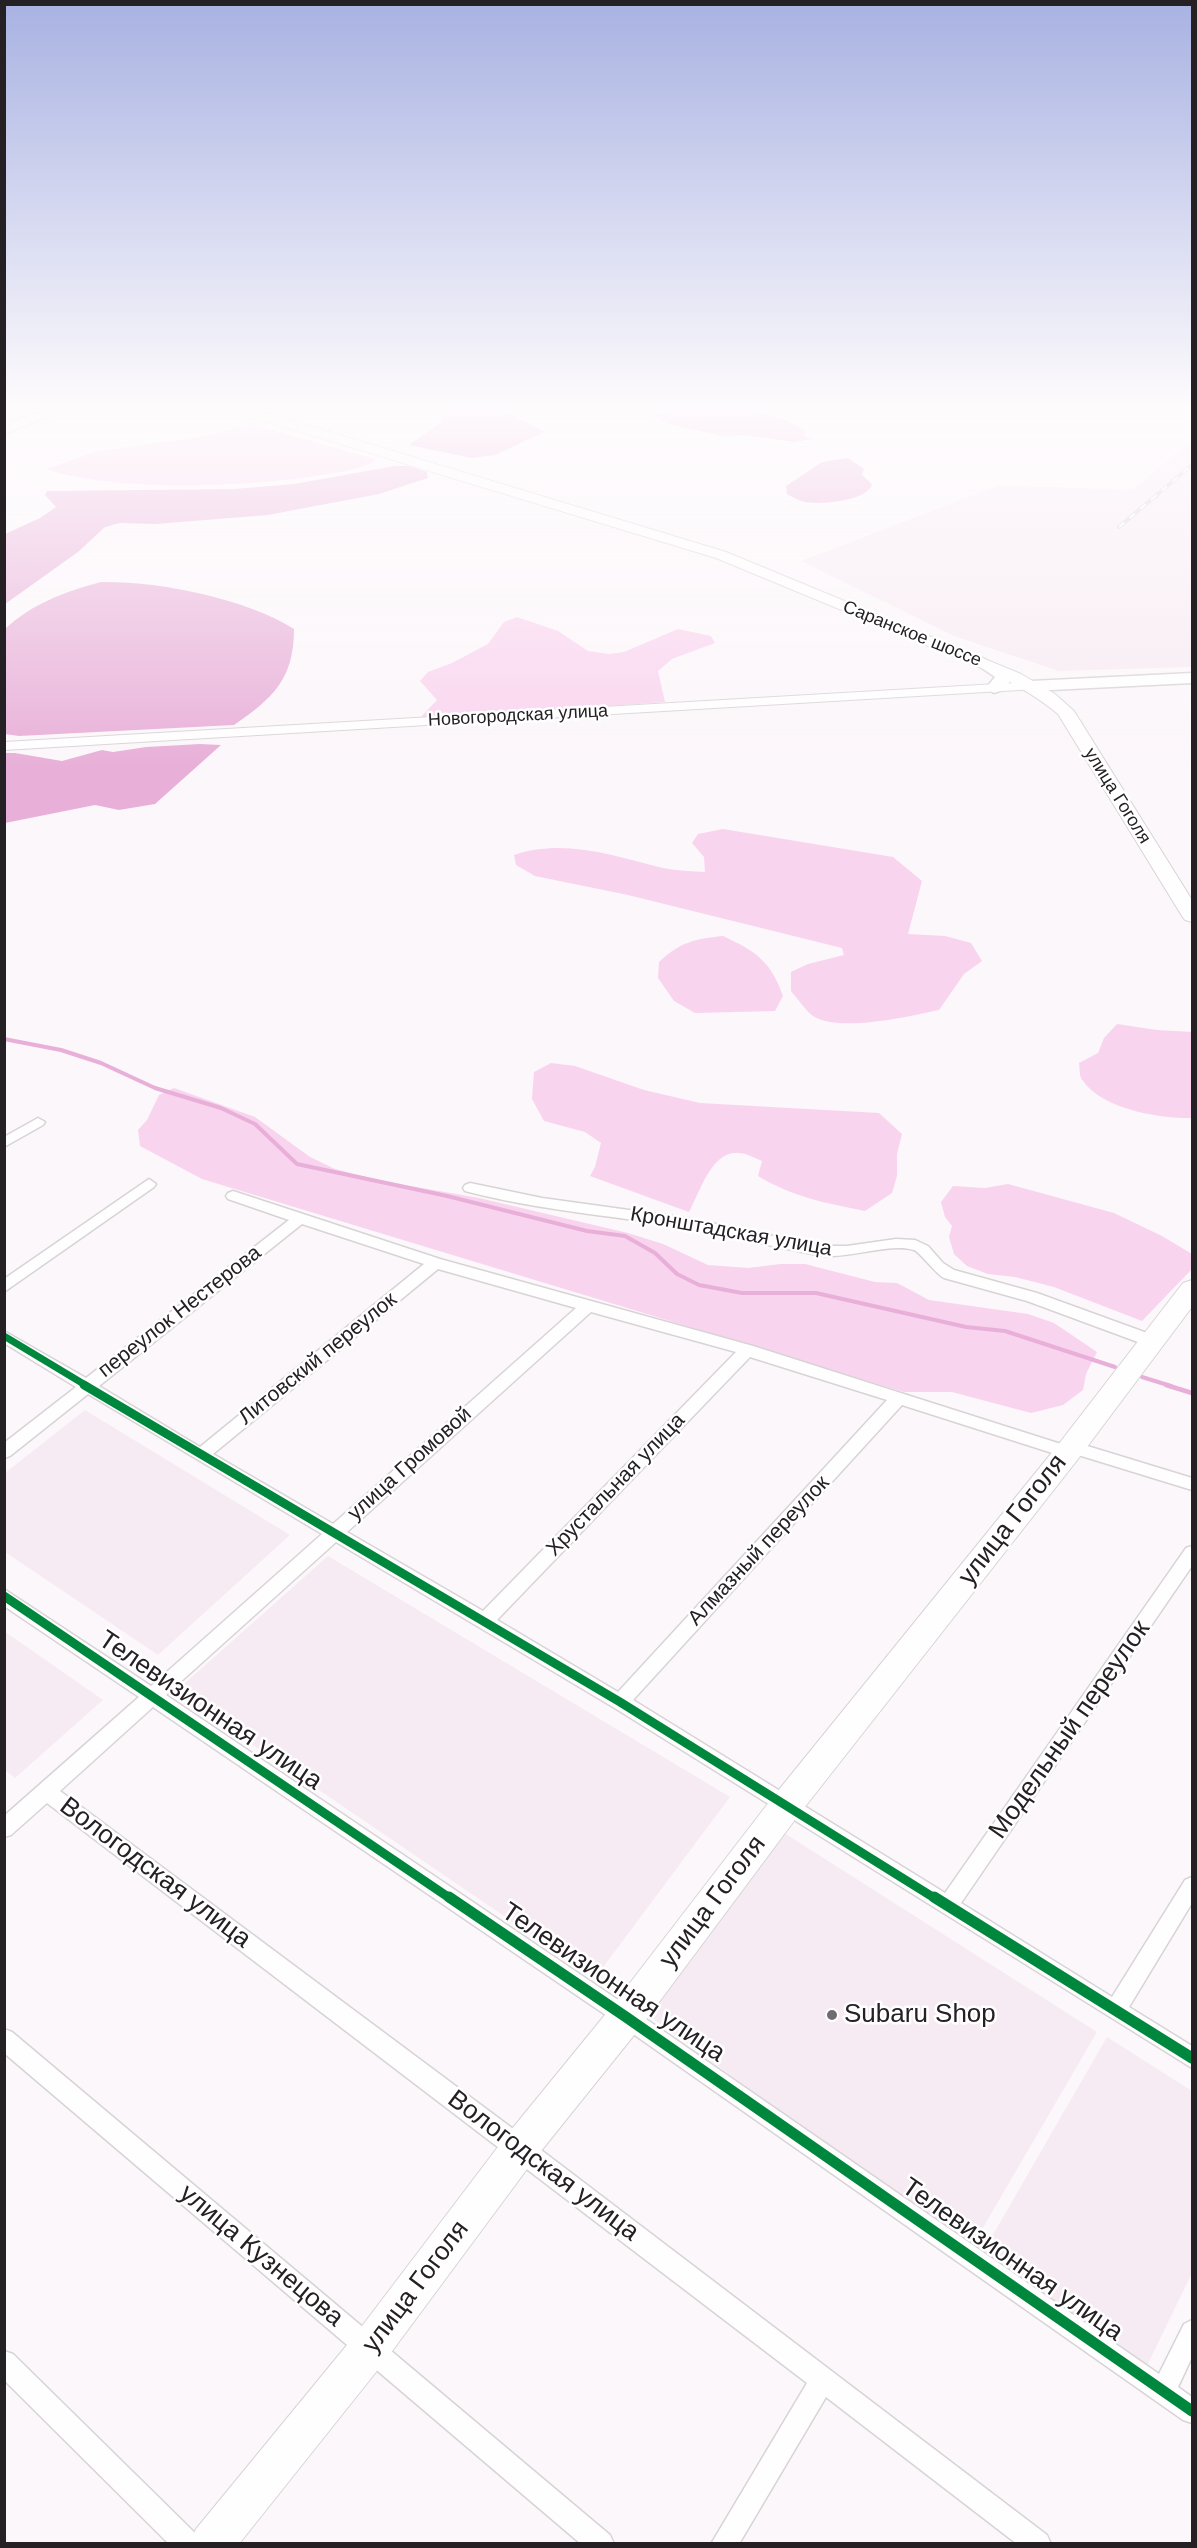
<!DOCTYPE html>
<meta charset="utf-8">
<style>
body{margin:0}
#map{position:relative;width:1197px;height:2548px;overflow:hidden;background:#fcf7fa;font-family:Helvetica,sans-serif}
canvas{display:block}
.frame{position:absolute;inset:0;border:6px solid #242023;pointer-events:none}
</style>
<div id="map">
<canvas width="1197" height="2548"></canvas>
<div class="frame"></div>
</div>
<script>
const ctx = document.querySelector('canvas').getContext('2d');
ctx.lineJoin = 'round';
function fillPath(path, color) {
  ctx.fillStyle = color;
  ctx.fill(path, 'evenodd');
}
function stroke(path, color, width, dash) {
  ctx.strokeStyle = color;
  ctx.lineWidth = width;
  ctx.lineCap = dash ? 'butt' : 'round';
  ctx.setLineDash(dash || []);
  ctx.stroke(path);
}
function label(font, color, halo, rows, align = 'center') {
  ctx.font = font + ' Helvetica,sans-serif';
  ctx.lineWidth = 5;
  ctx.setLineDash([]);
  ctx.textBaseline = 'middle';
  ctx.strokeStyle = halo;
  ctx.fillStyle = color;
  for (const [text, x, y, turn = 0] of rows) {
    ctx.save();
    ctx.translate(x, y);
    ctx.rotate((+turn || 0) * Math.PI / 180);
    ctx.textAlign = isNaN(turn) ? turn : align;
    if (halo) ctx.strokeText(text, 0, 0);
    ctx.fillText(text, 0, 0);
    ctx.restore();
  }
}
fillPath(new Path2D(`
 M 1192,440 L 1192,667 L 1059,671 L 954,636 L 801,561 L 1000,485 L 1132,490 Z
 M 85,1410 L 290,1535 L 158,1655 L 5,1552 L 5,1473 Z
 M 328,1556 L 730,1797 L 595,1978 L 175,1692 Z
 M 4,1631 L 103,1700 L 15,1778 L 5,1770 Z
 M 781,1831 L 1097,2032 L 970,2250 L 648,2015 Z
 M 1107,2037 L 1192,2091 L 1192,2273 L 1144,2372 L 980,2257 Z`), '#f7ebf3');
fillPath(new Path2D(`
 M 252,424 L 375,459 L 375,461 C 360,470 339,472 322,475 C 247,487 118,493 46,469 L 94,452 L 198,437 Z
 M 517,617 L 558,631 L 588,651 L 609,654 L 624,652 L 678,629 L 711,636 L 715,643 L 672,659 L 658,671 L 665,702 L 419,719 L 437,700 L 420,681 L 428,672 L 452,663 L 488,644 L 504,622 Z
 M 723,829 L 893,857 L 922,881 L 908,934 L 945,936 L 971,943 L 982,961 L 964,974 L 939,1010 C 910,1016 840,1033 813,1016 C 805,1010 798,999 791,991 L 791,972 L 808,964 L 844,955 L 842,948 L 628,895 L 535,876 L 516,865 L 514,855 C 564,838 614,856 663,868 C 677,871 691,871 705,872 L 704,857 L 692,843 L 698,834 Z
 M 723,936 C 755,951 771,961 783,996 L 775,1011 L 695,1013 L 674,1001 L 658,978 L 659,962 C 680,942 695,939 723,936 Z
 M 1117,1024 L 1157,1030 L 1192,1032 L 1192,1118 C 1161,1119 1102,1109 1083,1081 C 1079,1077 1080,1069 1079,1063 L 1098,1053 L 1104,1038 Z
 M 551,1063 L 575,1066 L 644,1090 L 700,1103 L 879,1113 L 902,1134 L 897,1154 L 897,1176 L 892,1193 L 865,1211 C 825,1203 793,1197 758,1176 L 762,1161 C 755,1158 746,1153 739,1153 C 712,1150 700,1192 689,1212 L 590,1176 L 595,1167 L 601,1143 L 585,1132 L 544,1121 L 532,1099 L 534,1072 Z
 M 174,1088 L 255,1117 L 310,1157 L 335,1169 L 382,1181 L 479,1198 L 628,1233 L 663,1244 L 708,1265 L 748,1268 L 781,1264 L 805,1264 L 875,1282 L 897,1283 L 929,1300 L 1028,1314 L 1054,1323 L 1097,1352 L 1086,1374 L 1083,1390 L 1063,1405 L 1031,1413 L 952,1392 L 904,1392 L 202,1179 L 140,1146 L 138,1130 L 147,1120 L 159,1095 Z
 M 1008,1184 L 1114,1213 L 1162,1236 L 1192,1254 L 1192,1269 L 1142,1321 L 1054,1287 L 1015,1277 L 988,1274 L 967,1266 L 954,1254 L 949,1237 L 952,1226 L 945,1217 L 941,1202 L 953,1186 L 985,1188 Z`), '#f9d4ee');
fillPath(new Path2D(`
 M 441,410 L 503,410 L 545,432 L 495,455 L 471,458 L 409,445 L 443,421 Z
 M 675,410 L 751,410 L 784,419 L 807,432 L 803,436 L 812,439 L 794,442 L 746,435 L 722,436 L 671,425 L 653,416 Z
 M 848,458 L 864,469 L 862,475 L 872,484 C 868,501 821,505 805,502 C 799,501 793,497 787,494 L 786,486 L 822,462 Z
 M 394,466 L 409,466 L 427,472 L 428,478 L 379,494 L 268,515 L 156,524 L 120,523 L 105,527 L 78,552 L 5,604 L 5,534 L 40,518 L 56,507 L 45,495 L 47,491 L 234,489 L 294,484 Z
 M 101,582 C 158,581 245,598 294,629 C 294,679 273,698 234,725 L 19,736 L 5,734 L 5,629 C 31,604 67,591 101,582 Z
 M 200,744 L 221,745 L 155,804 L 119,810 L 95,805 L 5,823 L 5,753 L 15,753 L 62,761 L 102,750 L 113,752 L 146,747 Z`), '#e8b0d8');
stroke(new Path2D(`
 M 4,1039 L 61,1050 L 101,1063 L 155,1088 L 221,1108 L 255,1124 L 297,1164 L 447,1196 L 587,1231 L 625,1236 L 655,1253 L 677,1274 L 699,1285 L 742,1293 L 816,1293 L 966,1327 L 1005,1331 L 1115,1367
 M 1142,1377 L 1171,1386`), '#e8b0d8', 4);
stroke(new Path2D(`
 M 1166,1385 L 1192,1393`), '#e8b0d8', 4.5);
const minor = new Path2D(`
 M 38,1118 L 45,1122 L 43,1125 L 4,1147 L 4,1137 Z
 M 149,1179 L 156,1184 L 154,1187 L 4,1292 L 4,1279 Z
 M 470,1183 L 542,1198 L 687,1218 L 821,1246 L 847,1246 L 896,1239 L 915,1240 L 928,1246 L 943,1263 L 954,1270 L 1037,1293 L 1158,1337 L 1160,1341 L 1158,1345 L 1146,1345 L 1027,1301 L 944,1278 C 934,1272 920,1252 914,1250 C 890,1242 847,1260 819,1255 C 774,1248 730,1235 685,1227 C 612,1216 537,1210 465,1191 L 463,1188 L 465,1185 Z
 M 233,1191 L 440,1259 L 753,1346 L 1064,1445 L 1071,1441 L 1192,1478 L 1192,1490 L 1075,1454 L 1068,1458 L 902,1405 L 633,1700 L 945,1893 L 1186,1548 L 1192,1546 L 1192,1566 L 961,1903 L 1112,1997 L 1185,1880 L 1192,1877 L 1192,1903 L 1129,2007 L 1192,2046 L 1192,2068 L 613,1707 L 336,1542 L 166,1695 L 633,2010 L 1159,2374 L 1184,2324 L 1192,2320 L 1192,2357 L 1178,2387 L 1192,2397 L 1192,2423 L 1183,2420 L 619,2024 L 153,1707 L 60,1791 L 528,2140 L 1047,2535 L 1051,2544 L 1017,2544 L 826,2397 L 739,2544 L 711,2544 L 807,2383 L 47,1803 L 11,1835 L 4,1837 L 4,1816 L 139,1697 L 4,1606 L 4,1589 L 151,1686 L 322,1534 L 88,1394 L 10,1456 L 4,1458 L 4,1443 L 76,1387 L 4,1343 L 4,1331 L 86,1378 L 289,1220 L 228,1199 L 226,1196 L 228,1193 ZM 302,1224 L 424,1264 L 200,1447 L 99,1386 ZM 438,1269 L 576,1308 L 333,1524 L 213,1454 ZM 591,1312 L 736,1352 L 483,1611 L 347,1532 ZM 750,1357 L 887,1400 L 618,1692 L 497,1620 Z
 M 4,2029 L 12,2032 L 610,2535 L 614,2544 L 581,2544 L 4,2053 Z
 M 4,2351 L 13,2354 L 197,2535 L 201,2544 L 169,2544 L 4,2380 Z`);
const tertiary = new Path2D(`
 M 1031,682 L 1036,683 L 1038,686 L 1036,689 L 4,750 L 4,742 Z`);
const primary = new Path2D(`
 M 46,410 L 64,410 L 4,434 L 4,425 Z
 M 981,657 L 1011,675 L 1011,681 L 1000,691 L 994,693 L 986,688 L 995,677 L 973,662 Z
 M 1192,673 L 1192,683 L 1031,691 L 1023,686 L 1031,681 Z`);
const trunk = new Path2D(`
 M 237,410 L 258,410 L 726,552 L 1021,674 L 1055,694 L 1074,711 L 1192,900 L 1192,922 L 1185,920 L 1182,916 L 1058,714 C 1038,697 1015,684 991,672 L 716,558 L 238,413 Z
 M 1192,1280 L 1192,1307 L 1078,1459 L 797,1817 L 639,2029 L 533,2161 L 384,2362 L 239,2544 L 189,2544 L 196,2529 L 356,2334 L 507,2135 L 613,2005 L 773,1797 L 1058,1445 L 1183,1283 Z`);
stroke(minor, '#d8d4d6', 3);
stroke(tertiary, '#d8d4d6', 2);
stroke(primary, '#d8d4d6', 3);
stroke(trunk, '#d8d4d6', 2);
fillPath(minor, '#fffefe');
fillPath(tertiary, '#fffefe');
fillPath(primary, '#fffefe');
fillPath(trunk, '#fffefe');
const rail = new Path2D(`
 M 1119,527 L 1192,465`);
stroke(rail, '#d2d1d2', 4);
stroke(rail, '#fff', 2, [7]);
stroke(new Path2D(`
 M 4,1336 L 87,1386`), '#00873e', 7);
stroke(new Path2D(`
 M 84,1385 L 620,1702 L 936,1899
 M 4,1596 L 451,1899`), '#00873e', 9);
stroke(new Path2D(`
 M 449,1897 L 626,2017 L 1192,2411
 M 934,1897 L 1192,2058`), '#00873e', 11);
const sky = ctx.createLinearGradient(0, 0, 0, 767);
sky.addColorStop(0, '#a8b2e2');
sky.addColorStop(0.53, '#fefbfd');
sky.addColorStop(1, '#fefbfd00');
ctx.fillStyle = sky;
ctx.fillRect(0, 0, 1197, 767);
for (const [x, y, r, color] of [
 [832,2015,6,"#706b6e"]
]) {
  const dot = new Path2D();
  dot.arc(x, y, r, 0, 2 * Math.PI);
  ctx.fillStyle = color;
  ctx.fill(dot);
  stroke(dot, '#fff', 2);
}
label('18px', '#242023', '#fff', [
 ["Саранское шоссе",912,634,22],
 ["Новогородская улица",518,716,-3],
 ["улица Гоголя",1117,796,58]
]);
label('21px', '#242023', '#fff', [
 ["Кронштадская улица",731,1232,10],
 ["переулок Нестерова",180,1312,-38],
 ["Литовский переулок",318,1359,-39],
 ["улица Громовой",410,1464,-42],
 ["Хрустальная улица",616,1485,-46],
 ["Алмазный переулок",759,1551,-47]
]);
label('26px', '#242023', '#fff', [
 ["улица Гоголя",1013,1520,-52],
 ["Телевизионная улица",210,1711,34],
 ["Модельный переулок",1070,1730,-55],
 ["Вологодская улица",155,1873,37],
 ["улица Гоголя",713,1902,-53],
 ["Телевизионная улица",613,1983,34],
 ["Вологодская улица",543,2166,37],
 ["улица Кузнецова",261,2256,40],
 ["Телевизионная улица",1012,2260,35],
 ["улица Гоголя",416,2287,-53]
]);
label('26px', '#242023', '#fff', [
 ["Subaru Shop",844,2015]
], 'left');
</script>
